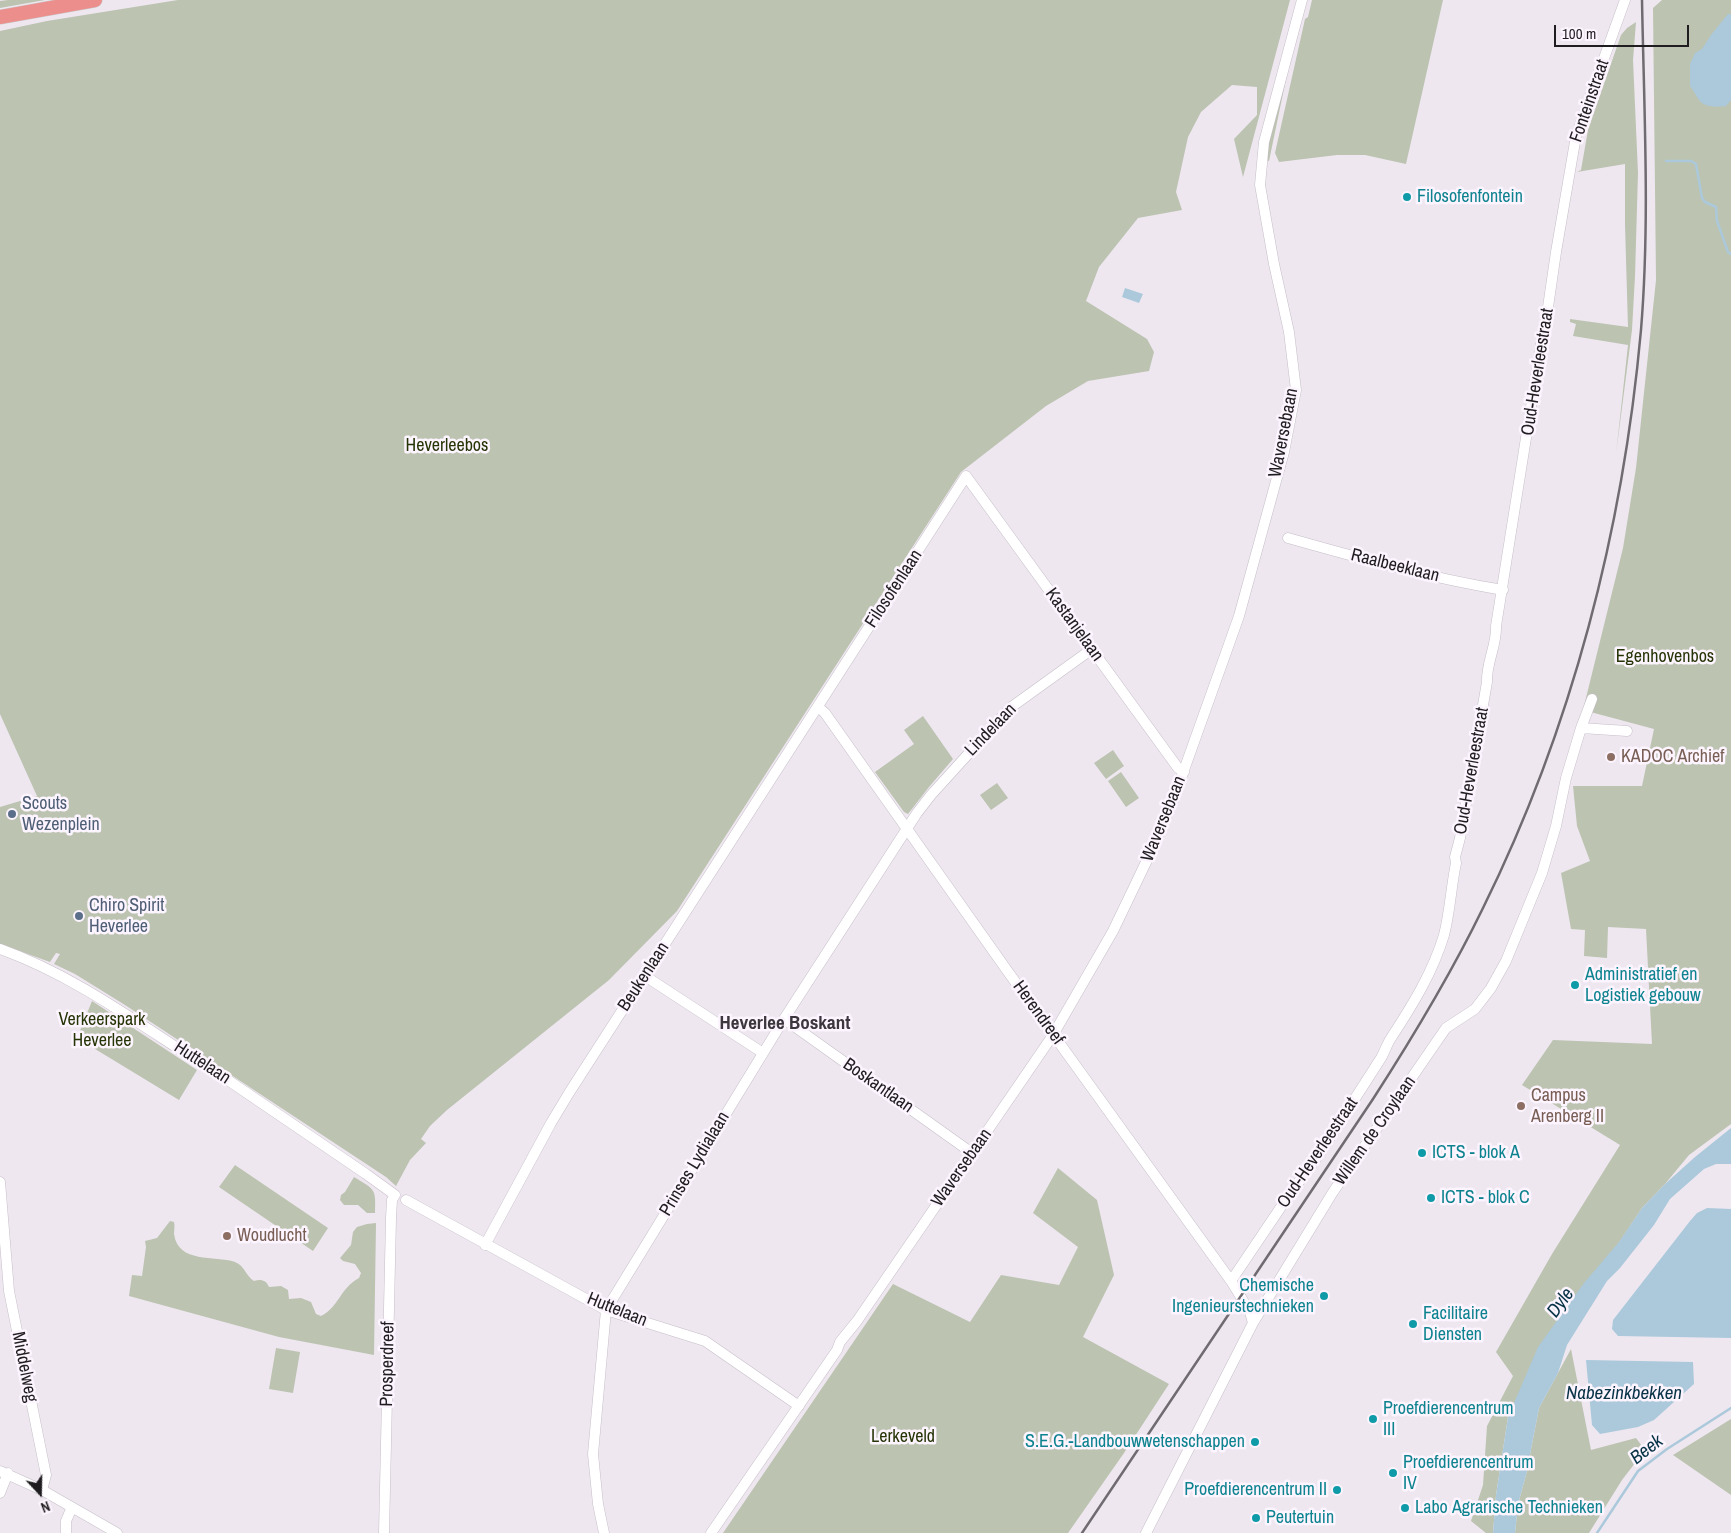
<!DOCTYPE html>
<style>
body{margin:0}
#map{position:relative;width:1731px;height:1533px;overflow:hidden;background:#eee7f0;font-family:"Archivo Narrow",sans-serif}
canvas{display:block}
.north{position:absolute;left:15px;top:1468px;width:50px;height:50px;-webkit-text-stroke:4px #fcf4fe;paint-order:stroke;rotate:159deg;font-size:14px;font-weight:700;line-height:20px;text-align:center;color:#201d20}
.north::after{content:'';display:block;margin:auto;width:18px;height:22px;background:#201d20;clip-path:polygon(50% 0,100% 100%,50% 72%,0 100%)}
.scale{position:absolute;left:1554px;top:25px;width:135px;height:22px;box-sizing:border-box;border:2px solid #201d20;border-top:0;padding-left:6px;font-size:15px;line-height:18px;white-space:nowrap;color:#201d20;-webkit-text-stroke:4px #fcf4fe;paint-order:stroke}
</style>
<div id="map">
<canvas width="1731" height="1533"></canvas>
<div class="north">N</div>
<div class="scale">100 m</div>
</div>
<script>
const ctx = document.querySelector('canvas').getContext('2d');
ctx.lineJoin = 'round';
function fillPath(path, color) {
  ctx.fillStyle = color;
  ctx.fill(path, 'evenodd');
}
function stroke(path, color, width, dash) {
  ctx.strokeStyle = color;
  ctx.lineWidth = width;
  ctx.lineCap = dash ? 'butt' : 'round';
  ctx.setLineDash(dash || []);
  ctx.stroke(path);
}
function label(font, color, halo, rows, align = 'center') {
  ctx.font = font + ' "Archivo Narrow",sans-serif';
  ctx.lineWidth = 5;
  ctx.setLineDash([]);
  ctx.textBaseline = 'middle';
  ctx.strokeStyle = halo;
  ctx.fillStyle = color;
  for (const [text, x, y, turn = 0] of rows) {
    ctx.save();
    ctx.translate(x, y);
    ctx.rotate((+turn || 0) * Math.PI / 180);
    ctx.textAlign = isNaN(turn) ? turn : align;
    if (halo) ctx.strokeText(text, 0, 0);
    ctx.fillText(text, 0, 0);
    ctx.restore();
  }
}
fillPath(new Path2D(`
 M 8,0 L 45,0 L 0,8 L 0,1 Z
 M 178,0 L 1290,0 L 1243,177 L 1234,139 L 1257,115 L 1257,87 L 1232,85 L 1201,112 L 1188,137 L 1176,192 L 1182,210 L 1138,218 L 1099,267 L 1086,301 L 1147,339 L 1154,352 L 1149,371 L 1088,381 L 1046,406 L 961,472 L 677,911 L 609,980 L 447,1110 L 430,1126 L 421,1139 L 426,1143 L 410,1160 L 396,1186 L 386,1177 L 125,1005 L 75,974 L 54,964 L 60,954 L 56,953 L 50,962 L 0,944 L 0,807 L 37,796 L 0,714 L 0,31 L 47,21 Z
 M 1312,0 L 1443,0 L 1406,164 L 1365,155 L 1337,155 L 1279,162 L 1275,153 L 1305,19 L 1308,17 Z
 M 1662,0 L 1731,0 L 1731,1124 L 1689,1155 L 1665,1184 L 1642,1208 L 1520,1392 L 1508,1417 L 1496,1495 L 1493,1533 L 1486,1533 L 1471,1521 L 1483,1485 L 1487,1426 L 1513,1376 L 1496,1352 L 1552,1254 L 1620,1145 L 1522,1085 L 1553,1040 L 1652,1044 L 1646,929 L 1608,927 L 1607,958 L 1584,956 L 1585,930 L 1571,929 L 1561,873 L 1590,861 L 1577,826 L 1573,786 L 1642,786 L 1654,729 L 1583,710 L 1623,548 L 1636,468 L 1656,280 L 1653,8 Z
 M 1636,22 L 1633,60 L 1638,173 L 1635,276 L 1632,330 L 1616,454 L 1628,345 L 1573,336 L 1576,324 L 1570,322 L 1570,319 L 1628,327 L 1625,225 L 1625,164 L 1577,172 L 1581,170 L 1588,130 L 1621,35 L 1627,28 Z
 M 1286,79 L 1269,161 L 1264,160 L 1269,133 Z
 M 923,716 L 953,759 L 929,787 L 908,814 L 904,812 L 875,772 L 914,744 L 904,730 Z
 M 1113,750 L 1124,766 L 1106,779 L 1094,763 Z
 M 1121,772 L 1139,798 L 1126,807 L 1108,781 Z
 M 997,783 L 1008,798 L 991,810 L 980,795 Z
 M 92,1001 L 197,1070 L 179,1100 L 77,1038 Z
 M 235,1165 L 328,1228 L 313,1251 L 219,1187 Z
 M 1058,1168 L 1097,1200 L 1114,1275 L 1083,1337 L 1169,1384 L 1124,1453 L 1068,1533 L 723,1533 L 893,1284 L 970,1322 L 1001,1275 L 1059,1285 L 1078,1247 L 1033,1213 Z
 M 354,1177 C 375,1190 376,1188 375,1213 L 367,1213 L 358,1205 L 344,1205 L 340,1200 L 341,1195 L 345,1192 Z
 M 170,1221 L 174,1222 C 175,1226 174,1230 174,1234 C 178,1264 215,1255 235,1262 C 245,1266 245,1275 254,1281 C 261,1279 266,1280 269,1287 L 281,1286 L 288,1290 L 289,1299 L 301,1298 L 311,1302 L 316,1314 L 321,1316 C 339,1307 340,1288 359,1278 L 361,1273 L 355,1264 L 343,1261 L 340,1258 L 351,1245 L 353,1232 L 357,1227 L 367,1224 L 376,1223 L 374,1355 L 279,1337 L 129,1296 L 132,1275 L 142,1276 L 146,1247 L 145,1241 L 157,1238 Z
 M 276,1348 L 300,1352 L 293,1393 L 269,1389 Z
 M 1571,1349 L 1591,1450 L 1636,1438 L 1645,1450 L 1622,1480 L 1589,1533 L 1515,1533 L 1518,1504 L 1526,1475 L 1539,1408 Z
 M 1731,1419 L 1731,1495 L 1673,1455 Z`), '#bcc3b1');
fillPath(new Path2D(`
 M 1728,14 L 1731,14 L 1731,100 L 1726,106 C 1718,107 1705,108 1699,100 C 1696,96 1694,91 1690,86 L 1690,64 L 1695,53 L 1702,49 L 1711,35 Z
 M 1125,288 L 1143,294 L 1139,303 L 1122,297 Z
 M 1731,1128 L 1731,1164 L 1716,1164 L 1704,1169 L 1670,1199 L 1654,1225 L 1620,1268 L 1607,1281 L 1567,1345 L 1558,1373 L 1539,1408 L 1526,1475 L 1518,1504 L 1515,1533 L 1493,1533 L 1496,1495 L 1508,1417 L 1538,1347 L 1584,1283 L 1619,1242 L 1642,1208 L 1665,1184 L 1695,1157 Z
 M 1707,1208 L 1731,1209 L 1731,1338 L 1618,1336 L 1612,1329 L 1613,1320 L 1690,1221 L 1697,1213 Z
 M 1586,1360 L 1693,1362 L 1694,1384 L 1654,1420 L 1638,1427 L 1600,1434 L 1592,1425 Z`), '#abc9db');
stroke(new Path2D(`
 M 1666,161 L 1691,161 L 1696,164 L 1702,198 L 1705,202 L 1716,207 L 1717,221 L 1728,252 L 1731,254
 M 1597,1533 L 1638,1471 L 1667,1449 L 1731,1408`), '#abc9db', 2.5);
const minor = new Path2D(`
 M 1288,538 C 1359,558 1430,578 1503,590
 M 818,707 L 825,713 L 1006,969 L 1231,1281 L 1250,1312 L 1253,1323
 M 1581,728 L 1592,699
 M 0,949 C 67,973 125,1014 185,1053 L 191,1055 L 366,1174 L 395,1195 L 392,1200 L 391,1218 L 384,1533
 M 645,976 L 763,1053
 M 784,1019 L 972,1153
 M 0,1182 L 9,1291 L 46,1475 L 42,1490
 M 406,1200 L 606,1310 L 705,1341 L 799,1406
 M 485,1245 L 551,1123 L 569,1093 L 966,476 L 1178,768 L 1184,772
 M 1231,1281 L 1287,1198 L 1320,1153 L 1381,1058 C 1385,1051 1387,1044 1391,1038 C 1412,1006 1433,972 1444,935 C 1450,912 1451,887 1456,863 L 1455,857 L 1460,838 L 1487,682 C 1486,663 1497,645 1496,626 L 1544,325 L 1546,321 L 1556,252 L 1576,136 L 1625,0
 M 0,1471 L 42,1490 L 117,1533
 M 0,1493 L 8,1473
 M 66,1533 L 66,1521 L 72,1507
 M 604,1533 L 598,1504 L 593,1454 L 606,1310 L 784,1019 L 917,813 L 931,795 L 1010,708 L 1092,649
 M 711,1533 L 837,1350 L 840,1342 L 857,1321 L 1053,1035 L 1113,931 L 1149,856 L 1174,798 L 1228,647 L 1239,616 L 1284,452 L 1296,390 L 1289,332 L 1274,264 L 1260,185 L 1264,142 L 1302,0
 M 1146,1533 L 1253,1323 L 1333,1192 L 1446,1028 L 1475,1009 L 1491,988 L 1506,961 L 1542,873 L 1556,826 L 1566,778 L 1581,728 L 1627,731`);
const highway = new Path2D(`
 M 0,17 L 95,0`);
stroke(minor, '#c6bec8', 11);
stroke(highway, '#c9c9c9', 15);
stroke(minor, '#fff', 10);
stroke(highway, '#ec8f8c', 14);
stroke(new Path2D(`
 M 1082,1533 L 1373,1099 C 1413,1037 1451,974 1483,908 C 1572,728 1623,530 1641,330 C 1650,221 1644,110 1642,0`), '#706b71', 2.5);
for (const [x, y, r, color] of [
 [1407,197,5,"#0f9aa8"],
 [1611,757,5,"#8d6e63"],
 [12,814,5,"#5c6f8a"],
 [79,916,5,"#5c6f8a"],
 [1575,985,5,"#0f9aa8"],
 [1521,1106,5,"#8d6e63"],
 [1422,1153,5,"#0f9aa8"],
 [1431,1198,5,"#0f9aa8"],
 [227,1236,5,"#8d6e63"],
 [1324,1296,5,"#0f9aa8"],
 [1413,1324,5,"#0f9aa8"],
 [1373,1419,5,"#0f9aa8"],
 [1255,1442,5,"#0f9aa8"],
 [1393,1473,5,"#0f9aa8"],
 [1337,1490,5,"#0f9aa8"],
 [1405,1508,5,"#0f9aa8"],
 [1256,1518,5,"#0f9aa8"]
]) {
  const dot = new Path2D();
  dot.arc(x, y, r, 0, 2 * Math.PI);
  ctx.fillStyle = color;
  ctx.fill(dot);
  stroke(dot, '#fcf4fe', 2);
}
label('18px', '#201d20', '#fcf4fe', [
 ["Fonteinstraat",1590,101,-71],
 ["Oud-Heverleestraat",1538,372,-81],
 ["Waversebaan",1284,433,-79],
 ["Raalbeeklaan",1395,566,14],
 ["Filosofenlaan",894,589,-57],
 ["Kastanjelaan",1074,625,54],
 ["Lindelaan",991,730,-46],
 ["Oud-Heverleestraat",1472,771,-80],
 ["Waversebaan",1164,819,-68],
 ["Beukenlaan",644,977,-57],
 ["Herendreef",1038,1013,54],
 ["Huttelaan",202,1063,33],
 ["Boskantlaan",878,1086,35],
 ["Willem de Croylaan",1375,1131,-55],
 ["Oud-Heverleestraat",1318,1153,-56],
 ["Prinses Lydialaan",695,1164,-59],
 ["Waversebaan",962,1168,-55],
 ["Huttelaan",617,1310,22],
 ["Prosperdreef",388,1364,-89],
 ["Middelweg",24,1367,79]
]);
label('18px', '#0d838f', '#fcf4fe', [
 ["Filosofenfontein",1417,197],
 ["Administratief en",1585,975],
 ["Logistiek gebouw",1585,996],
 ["ICTS - blok A",1432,1153],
 ["ICTS - blok C",1441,1198],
 ["Chemische",1314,1286,"right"],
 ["Ingenieurstechnieken",1314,1307,"right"],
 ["Facilitaire",1423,1314],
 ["Diensten",1423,1335],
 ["Proefdierencentrum",1383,1409],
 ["III",1383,1430],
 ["S.E.G.-Landbouwwetenschappen",1245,1442,"right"],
 ["Proefdierencentrum",1403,1463],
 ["IV",1403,1484],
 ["Proefdierencentrum II",1327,1490,"right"],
 ["Labo Agrarische Technieken",1415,1508],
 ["Peutertuin",1266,1518]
], 'left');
label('18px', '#263506', '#fcf4fe', [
 ["Heverleebos",447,446],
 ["Egenhovenbos",1665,657],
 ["Verkeerspark",102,1020],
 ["Heverlee",102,1041],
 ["Lerkeveld",903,1437]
]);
label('18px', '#785e54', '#fcf4fe', [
 ["KADOC Archief",1621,757],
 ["Campus",1531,1096],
 ["Arenberg II",1531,1117],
 ["Woudlucht",237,1236]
], 'left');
label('18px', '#4e5e75', '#fcf4fe', [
 ["Scouts",22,804],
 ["Wezenplein",22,825],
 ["Chiro Spirit",89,906],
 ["Heverlee",89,927]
], 'left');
label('bold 19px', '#3c363e', '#fcf4fe', [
 ["Heverlee Boskant",785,1024]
]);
label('italic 19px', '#083347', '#fcf4fe', [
 ["Dyle",1561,1303,-54],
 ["Nabezinkbekken",1624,1394],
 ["Beek",1647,1450,-38]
]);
</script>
